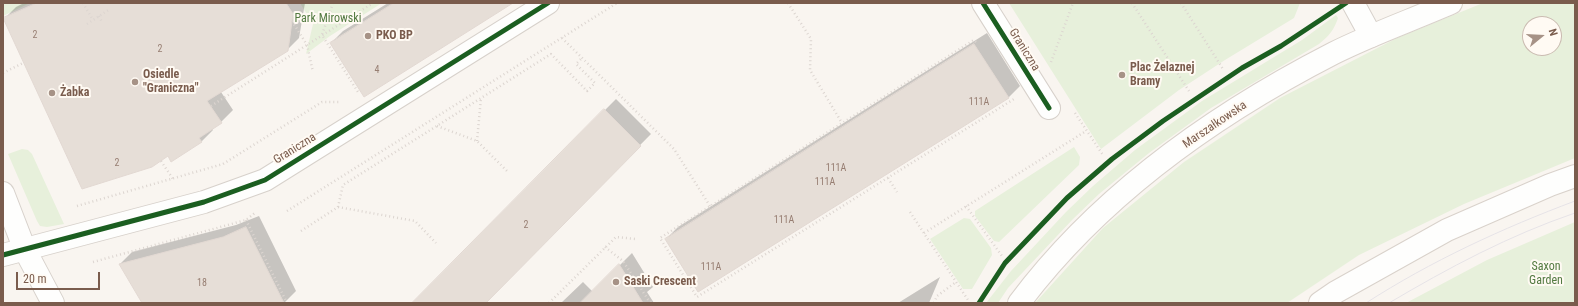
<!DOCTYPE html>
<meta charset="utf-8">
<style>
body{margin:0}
#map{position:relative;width:1578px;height:306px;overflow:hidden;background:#f9f5f0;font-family:"Roboto Condensed",sans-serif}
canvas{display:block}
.frame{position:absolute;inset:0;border:4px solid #7a5c4d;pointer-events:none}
.north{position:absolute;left:1522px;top:16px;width:40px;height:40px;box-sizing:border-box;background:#fffaf3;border:1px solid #cabbb1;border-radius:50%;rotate:72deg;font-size:11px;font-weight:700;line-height:16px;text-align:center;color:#7a5c4d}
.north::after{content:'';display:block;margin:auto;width:14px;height:18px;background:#a69286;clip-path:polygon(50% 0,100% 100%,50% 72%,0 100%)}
.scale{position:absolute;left:16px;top:272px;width:84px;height:18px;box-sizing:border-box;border:2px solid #7a5c4d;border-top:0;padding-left:5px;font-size:12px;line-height:14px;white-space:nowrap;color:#7a5c4d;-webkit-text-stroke:3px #fffaf3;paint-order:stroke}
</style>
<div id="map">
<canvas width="1578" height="306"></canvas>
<div class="frame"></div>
<div class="north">N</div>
<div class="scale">20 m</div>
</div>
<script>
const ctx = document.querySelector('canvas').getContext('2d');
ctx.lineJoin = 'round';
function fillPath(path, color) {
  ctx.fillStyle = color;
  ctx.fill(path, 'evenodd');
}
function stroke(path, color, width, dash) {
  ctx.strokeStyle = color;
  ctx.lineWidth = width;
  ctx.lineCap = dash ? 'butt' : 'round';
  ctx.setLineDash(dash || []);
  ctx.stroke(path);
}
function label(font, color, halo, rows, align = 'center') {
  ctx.font = font + ' "Roboto Condensed",sans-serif';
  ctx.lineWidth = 4;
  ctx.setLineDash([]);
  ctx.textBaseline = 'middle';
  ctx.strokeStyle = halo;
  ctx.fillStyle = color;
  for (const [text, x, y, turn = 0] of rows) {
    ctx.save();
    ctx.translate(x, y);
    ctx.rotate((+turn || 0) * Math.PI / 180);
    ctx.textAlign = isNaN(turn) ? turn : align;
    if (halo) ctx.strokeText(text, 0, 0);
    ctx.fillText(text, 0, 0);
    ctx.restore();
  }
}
fillPath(new Path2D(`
 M 3,3 L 30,3 L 3,16 Z
 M 300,3 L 382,3 L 330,36 L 306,54 L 313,24 Z
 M 1009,3 L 1300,3 L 1294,18 L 1225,60 L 1179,90 L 1101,149 Z
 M 1483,3 L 1575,3 L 1575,158 L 1464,204 L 1359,255 L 1287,303 L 1035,303 L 1103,228 L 1184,162 L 1280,98 L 1397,38 ZM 1530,24 L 1554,24 L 1554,48 L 1530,48 Z
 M 1336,15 L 1338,18 C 1334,30 1329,36 1319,44 L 1211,108 L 1149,153 L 1099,194 L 1073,219 L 1008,288 L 998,303 L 986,303 L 1011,271 L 1066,212 L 1093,186 L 1135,150 L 1202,101 L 1302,40 Z
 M 1074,147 L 1080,157 L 1079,165 L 999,242 L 994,241 L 975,216 L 975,211 Z
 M 22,149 L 28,150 L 32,154 L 64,224 L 47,227 L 40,226 L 37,221 L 8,154 Z
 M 964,218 L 970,219 L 991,248 L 992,255 L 972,289 L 963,289 L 930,239 Z
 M 1575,222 L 1575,303 L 1406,303 L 1487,260 Z`), '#e7f0db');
fillPath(new Path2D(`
 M 24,3 L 305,3 L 299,38 L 287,50 L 221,92 L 233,110 L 221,122 L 212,128 L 213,130 L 201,142 L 168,155 L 4,19 L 16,7 Z
 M 388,3 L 511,3 L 331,43 L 343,31 Z
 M 987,33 L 1020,86 L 1008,98 L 666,239 L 678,227 Z
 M 616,99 L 651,134 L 484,303 L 413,303 Z
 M 259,216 L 296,291 L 284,303 L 144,303 L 120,264 L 132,252 L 236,225 Z
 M 632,253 L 653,287 L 647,292 L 654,303 L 561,303 L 583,282 L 593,292 Z
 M 940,277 L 929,303 L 898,303 Z`), '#0003');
const building = new Path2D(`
 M 37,3 L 286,3 L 293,14 L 288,51 L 207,101 L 222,123 L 199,138 L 202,142 L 171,162 L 168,156 L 152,167 L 82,189 L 3,18 Z
 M 394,3 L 513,3 L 364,97 L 330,43 Z
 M 974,44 L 1009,98 L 698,292 L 665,239 Z
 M 604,109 L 641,146 L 486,303 L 412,303 Z
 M 246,227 L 284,303 L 142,303 L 119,264 L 223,237 Z
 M 619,264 L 643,303 L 580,303 Z`);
fillPath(building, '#e6ded7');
stroke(building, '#e2d8d2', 1);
const minor = new Path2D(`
 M 983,3 L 1049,108
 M 1353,3 L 1371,36
 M 3,255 L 204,202 L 265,180 L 548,3`);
const tertiary = new Path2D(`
 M 3,193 L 25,250 L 53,303`);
const secondary = new Path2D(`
 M 1019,303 C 1100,195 1215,114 1334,53 C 1372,34 1412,20 1451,3
 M 1320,303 L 1336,292 L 1447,230 L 1550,185 L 1575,176`);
stroke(minor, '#d7d1cb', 24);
stroke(tertiary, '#d7d1cb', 24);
stroke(secondary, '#d9d2cb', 24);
stroke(new Path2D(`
 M 83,3 L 93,20
 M 333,3 L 322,35 L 358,92
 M 788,3 L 811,39 L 810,70 L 842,123
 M 1132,3 L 1189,91
 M 1181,3 L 1223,69
 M 99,16 L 102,22
 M 292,21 L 307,45 L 313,72
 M 87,24 L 110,9
 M 562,38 L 674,149 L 710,206
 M 976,42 L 974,40 L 660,238 L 697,297 L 1014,99
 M 1051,62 L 1073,3
 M 3,73 L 23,63
 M 211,106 L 373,3
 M 1075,113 L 1103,155
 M 437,126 L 477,141 L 507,171
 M 477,141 L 481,98
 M 161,161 L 173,179
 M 888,178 L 897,192
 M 77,206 L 223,164 L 322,102 L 341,102
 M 966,206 L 1002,256
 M 338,207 L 415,221 L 436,243
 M 287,211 L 617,3
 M 910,212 L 968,300
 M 246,220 L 287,303
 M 301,231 L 338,207 L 343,185 L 551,54 L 587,91 L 595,83 L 576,64 L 582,58
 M 924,233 L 1086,131
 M 605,247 L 623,261 L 649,301 L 653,303
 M 93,262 L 246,220 L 256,212
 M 549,303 L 616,237 L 636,239
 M 934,303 L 937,296 L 956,282`), '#dcd5d0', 2.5, [1, 3]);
stroke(minor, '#fefefd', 22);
stroke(tertiary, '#fefefd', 22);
stroke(secondary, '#fefefd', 22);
stroke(new Path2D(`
 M 1366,303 C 1431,261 1503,228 1575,201
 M 1389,303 C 1448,268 1510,235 1575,213`), '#e6e3e7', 1);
stroke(new Path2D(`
 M 983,3 L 1049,108
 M 3,255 L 204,202 L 265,180 L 548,3
 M 979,303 L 1005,263 L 1067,198 L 1112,159 L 1163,121 L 1242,68 L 1281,46 L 1346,3`), '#1b5e20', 5);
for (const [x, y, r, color] of [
 [368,36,4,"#a69286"],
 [1122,75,4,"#a69286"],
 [135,82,4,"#a69286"],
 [52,93,4,"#a69286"],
 [616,282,4,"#a69286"]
]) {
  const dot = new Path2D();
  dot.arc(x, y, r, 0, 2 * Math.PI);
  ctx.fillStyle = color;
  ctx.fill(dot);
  stroke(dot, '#fffaf3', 1.5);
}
label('10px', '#977e72', null, [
 ["2",35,35],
 ["2",160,49],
 ["4",377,70],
 ["111A",979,102],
 ["2",117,163],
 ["111A",836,168],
 ["111A",825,182],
 ["111A",784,220],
 ["2",526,225],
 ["111A",711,267],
 ["18",202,283]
]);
label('12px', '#537a41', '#fffaf3', [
 ["Park Mirowski",328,19],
 ["Saxon",1546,267],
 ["Garden",1546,281]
]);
label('bold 12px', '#7a5c4d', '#fffaf3', [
 ["PKO BP",376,36],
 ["Plac Żelaznej",1130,68],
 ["Bramy",1130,82],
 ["Osiedle",143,75],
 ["\"Graniczna\"",143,89],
 ["Żabka",60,93],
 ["Saski Crescent",624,282]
], 'left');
label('12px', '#7a5c4d', '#fffaf3', [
 ["Graniczna",1024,50,58],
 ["Marszałkowska",1215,125,-34],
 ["Graniczna",295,149,-32]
]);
</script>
